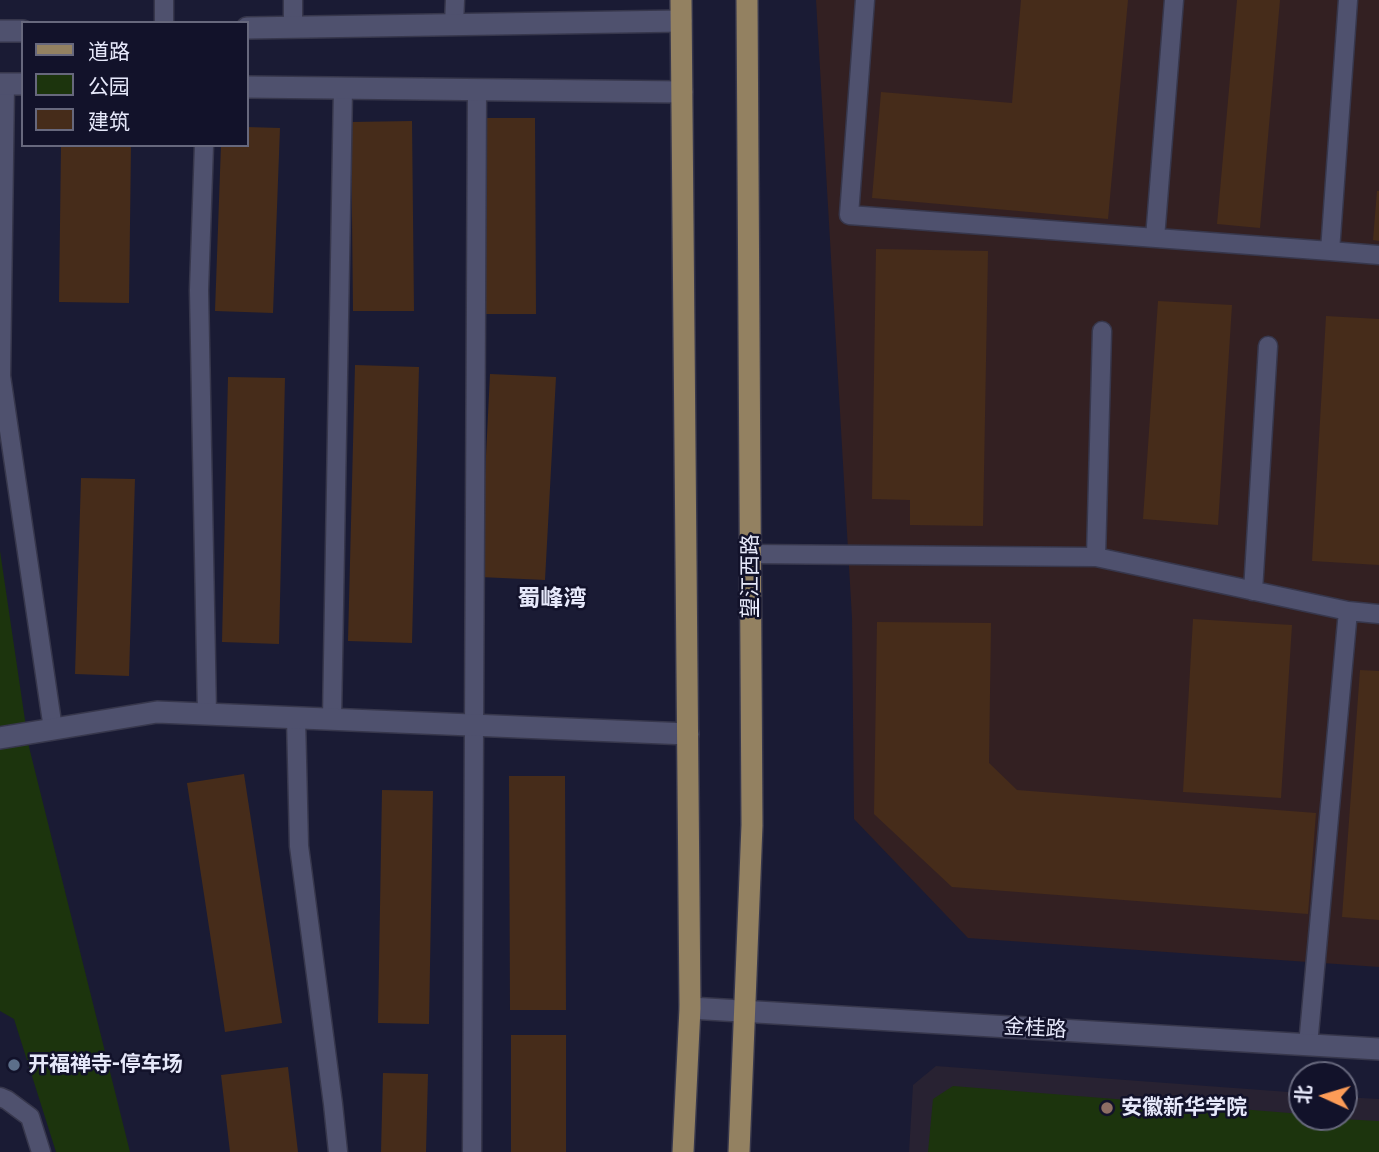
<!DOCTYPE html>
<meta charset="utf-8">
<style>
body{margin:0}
#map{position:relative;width:1379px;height:1152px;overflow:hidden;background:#1a1b34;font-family:"Fira Sans Condensed","Noto Sans SC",sans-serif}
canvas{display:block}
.legend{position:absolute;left:21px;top:21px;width:228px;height:126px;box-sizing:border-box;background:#12122a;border:2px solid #67687d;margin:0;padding:9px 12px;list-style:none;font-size:21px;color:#e6e8fa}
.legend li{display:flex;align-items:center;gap:14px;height:35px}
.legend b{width:35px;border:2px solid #67687d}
.north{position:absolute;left:1288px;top:1061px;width:70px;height:70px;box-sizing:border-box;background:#12122a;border:2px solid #67687d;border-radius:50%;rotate:274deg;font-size:19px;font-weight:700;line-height:28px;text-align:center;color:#e6e8fa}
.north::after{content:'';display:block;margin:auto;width:24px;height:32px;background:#fd9c57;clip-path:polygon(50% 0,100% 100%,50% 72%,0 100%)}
</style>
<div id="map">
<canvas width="1379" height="1152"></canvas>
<ul class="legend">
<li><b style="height:9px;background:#938161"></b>道路</li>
<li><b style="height:19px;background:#1c340d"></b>公园</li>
<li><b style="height:19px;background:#462c1a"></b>建筑</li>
</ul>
<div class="north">北</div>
</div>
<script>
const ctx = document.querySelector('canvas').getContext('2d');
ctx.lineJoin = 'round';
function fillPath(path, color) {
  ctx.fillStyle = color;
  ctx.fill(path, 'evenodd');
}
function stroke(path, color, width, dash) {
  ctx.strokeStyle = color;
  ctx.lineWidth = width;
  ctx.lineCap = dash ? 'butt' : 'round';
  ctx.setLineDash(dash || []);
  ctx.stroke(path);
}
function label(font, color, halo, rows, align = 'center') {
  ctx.font = font + ' "Fira Sans Condensed","Noto Sans SC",sans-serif';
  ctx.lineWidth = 5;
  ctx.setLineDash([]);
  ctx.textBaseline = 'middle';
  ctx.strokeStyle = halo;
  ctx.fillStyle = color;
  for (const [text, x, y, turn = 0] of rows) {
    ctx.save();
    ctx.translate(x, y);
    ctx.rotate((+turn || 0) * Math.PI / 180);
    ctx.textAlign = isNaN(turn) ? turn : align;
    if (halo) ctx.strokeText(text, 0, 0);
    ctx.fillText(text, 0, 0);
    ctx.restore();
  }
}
fillPath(new Path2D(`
 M 816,0 L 1379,0 L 1379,967 L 968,938 L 854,819 L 852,618 Z`), '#332022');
fillPath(new Path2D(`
 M 936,1066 L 1302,1093 L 1302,1117 L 1344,1117 L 1344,1097 L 1379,1099 L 1379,1152 L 909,1152 L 913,1085 Z`), '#282232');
fillPath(new Path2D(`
 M 0,551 L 29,747 L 130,1152 L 56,1152 L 14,1019 L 0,1011 Z
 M 953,1086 L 1302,1114 L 1302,1117 L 1379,1121 L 1379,1152 L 928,1152 L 933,1099 Z`), '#1c340d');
fillPath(new Path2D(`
 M 1021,0 L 1128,0 L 1108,219 L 872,198 L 881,92 L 1012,103 Z
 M 1237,0 L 1280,0 L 1260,228 L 1217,224 Z
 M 484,118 L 535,118 L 536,314 L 485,314 Z
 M 412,121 L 414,311 L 353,311 L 351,122 Z
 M 247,127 L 280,128 L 273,313 L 215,311 L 221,145 L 247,145 Z
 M 61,145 L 131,145 L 129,303 L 59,302 Z
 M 1377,191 L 1379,191 L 1379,241 L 1373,240 Z
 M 876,249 L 988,251 L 983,526 L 910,525 L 910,500 L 872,499 Z
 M 1158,301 L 1232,305 L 1218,525 L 1143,519 Z
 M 1326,316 L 1379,319 L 1379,565 L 1312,561 Z
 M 355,365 L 419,367 L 412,643 L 348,641 Z
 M 490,374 L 556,377 L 545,580 L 480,577 Z
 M 228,377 L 285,378 L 279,644 L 222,642 Z
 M 81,478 L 135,479 L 129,676 L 75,674 Z
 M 1193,619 L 1292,625 L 1281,798 L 1183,792 Z
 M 877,622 L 991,623 L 989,763 L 1017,790 L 1316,813 L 1308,914 L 952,887 L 874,814 Z
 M 1360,670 L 1379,671 L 1379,920 L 1342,917 Z
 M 244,774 L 282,1023 L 225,1032 L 187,783 Z
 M 509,776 L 565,776 L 566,1010 L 510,1010 Z
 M 382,790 L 433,791 L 429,1024 L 378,1023 Z
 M 511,1035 L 566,1035 L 566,1152 L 511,1152 Z
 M 288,1067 L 298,1152 L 230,1152 L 221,1075 Z
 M 383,1073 L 428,1074 L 426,1152 L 381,1152 Z`), '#462c1a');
const service = new Path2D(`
 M 164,0 L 164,23
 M 865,0 L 849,215 L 1330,251 L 1348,0
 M 454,25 L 455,0
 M 293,27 L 293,0
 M 5,84 L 1,376 L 53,729
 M 204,145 L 199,290 L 207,714
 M 1155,238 L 1174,0
 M 1330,251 L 1379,255
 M 750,554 L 1096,557 L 1348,611 L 1308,1045
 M 1096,557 L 1102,331
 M 1253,591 L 1268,346
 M 1348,611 L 1379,614
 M 296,718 L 299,846 L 333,1104 L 338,1152
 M 332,719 L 343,88
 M 0,1097 L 7,1100 L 30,1117 L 41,1152
 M 472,1152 L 477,90`);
const minor = new Path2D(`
 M 247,28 L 681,21
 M 0,31 L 23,31
 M 0,84 L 23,84
 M 247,87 L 682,92
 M 0,738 L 157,712 L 688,734`);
const tertiary = new Path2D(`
 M 690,1008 L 1379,1049`);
const primary = new Path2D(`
 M 681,0 L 690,1008 L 683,1152
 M 739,1152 L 752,825 L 747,0`);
stroke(service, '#37374c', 21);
stroke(minor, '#37374c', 24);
stroke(tertiary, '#37374c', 24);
stroke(primary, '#37374c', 24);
stroke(service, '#4f516e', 18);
stroke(minor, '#4f516e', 21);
stroke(tertiary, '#4f516e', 21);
stroke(primary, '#938161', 21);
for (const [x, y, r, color] of [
 [14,1065,7,"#5c6f8a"],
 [1107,1108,7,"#8d6e63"]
]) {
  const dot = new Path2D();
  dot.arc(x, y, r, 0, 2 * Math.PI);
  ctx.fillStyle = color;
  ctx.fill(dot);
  stroke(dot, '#12122a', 2.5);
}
label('21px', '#e6e8fa', '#12122a', [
 ["望江西路",751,576,-90],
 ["金桂路",1035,1029,3]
]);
label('bold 21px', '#e6e8fa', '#12122a', [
 ["开福禅寺-停车场",28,1065],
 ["安徽新华学院",1121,1108]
], 'left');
label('bold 23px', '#e6e8fa', '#12122a', [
 ["蜀峰湾",552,600]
]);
</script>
